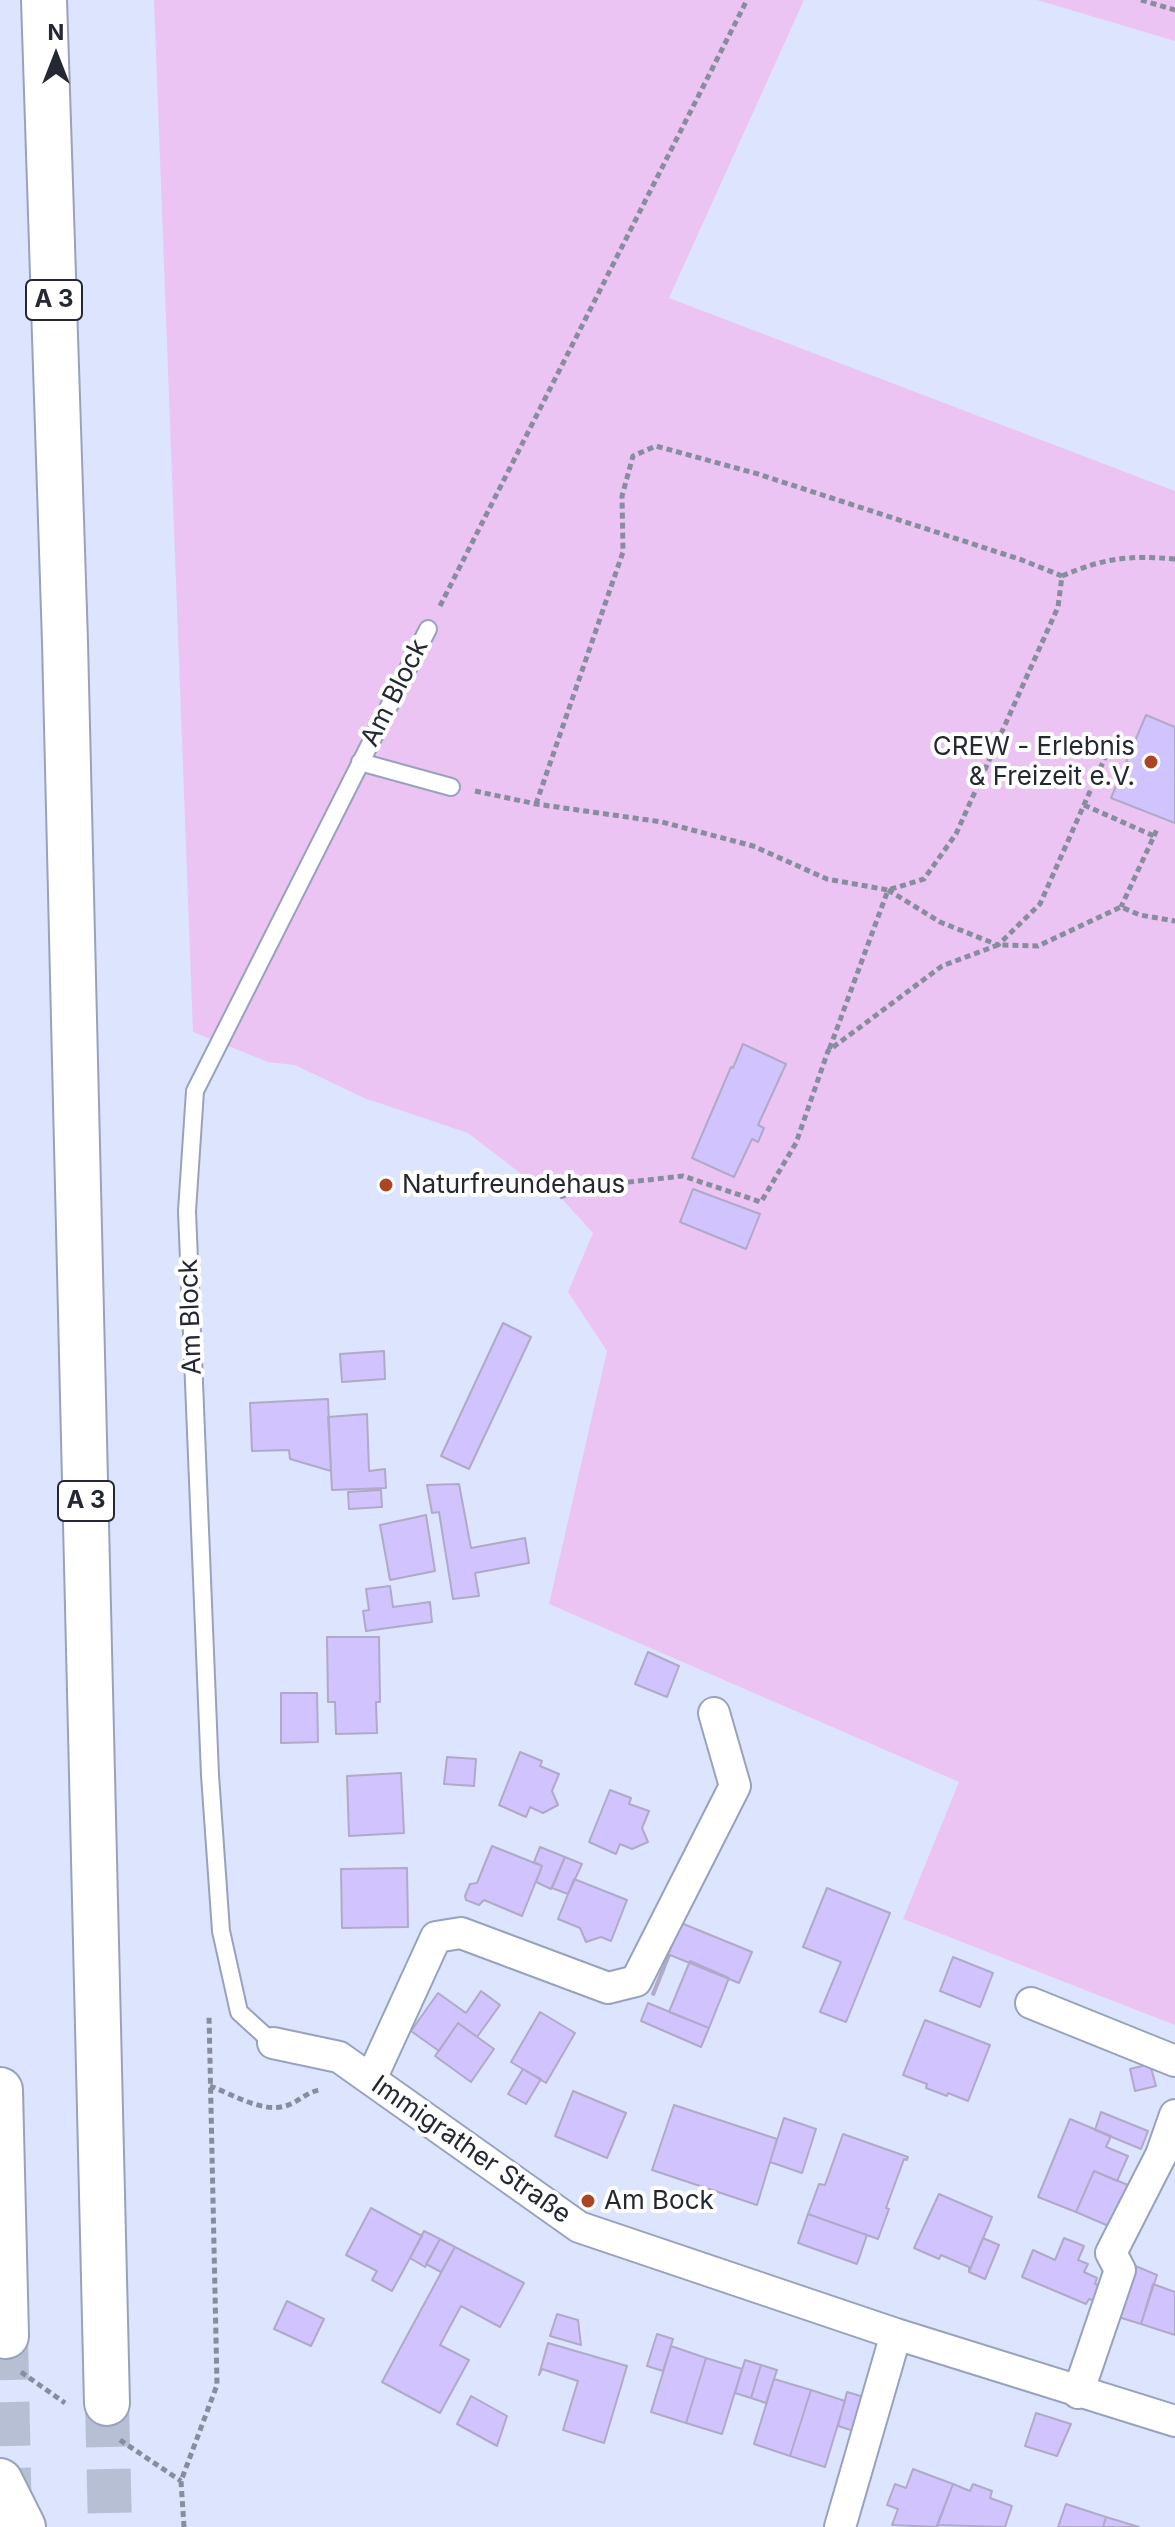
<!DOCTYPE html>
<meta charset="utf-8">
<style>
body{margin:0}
#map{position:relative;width:1175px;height:2527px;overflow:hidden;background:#dce5fd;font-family:Inter,sans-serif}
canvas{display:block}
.north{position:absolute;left:16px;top:16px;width:80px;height:80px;-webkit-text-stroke:6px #fff;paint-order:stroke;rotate:0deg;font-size:22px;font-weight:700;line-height:32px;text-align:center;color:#242833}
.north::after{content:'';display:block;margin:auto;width:28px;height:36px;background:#242833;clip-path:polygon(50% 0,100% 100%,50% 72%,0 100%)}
</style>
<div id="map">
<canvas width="1175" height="2527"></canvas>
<div class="north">N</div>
</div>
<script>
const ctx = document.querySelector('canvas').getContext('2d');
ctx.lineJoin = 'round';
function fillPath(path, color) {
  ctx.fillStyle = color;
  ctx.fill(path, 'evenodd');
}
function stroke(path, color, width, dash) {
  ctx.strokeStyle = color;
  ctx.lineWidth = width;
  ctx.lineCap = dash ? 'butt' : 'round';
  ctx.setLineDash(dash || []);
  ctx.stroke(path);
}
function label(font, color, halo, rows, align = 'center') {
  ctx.font = font + ' Inter,sans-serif';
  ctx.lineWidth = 8;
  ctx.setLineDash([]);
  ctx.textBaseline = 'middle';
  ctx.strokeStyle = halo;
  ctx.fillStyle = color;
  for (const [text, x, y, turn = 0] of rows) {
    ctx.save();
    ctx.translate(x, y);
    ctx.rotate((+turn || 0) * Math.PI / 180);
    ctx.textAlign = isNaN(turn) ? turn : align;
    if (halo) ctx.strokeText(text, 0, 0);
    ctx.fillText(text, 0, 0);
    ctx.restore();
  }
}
fillPath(new Path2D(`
 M 154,0 L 804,0 L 669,298 L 1175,491 L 1175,2025 L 903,1919 L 959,1782 L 549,1604 L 607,1351 L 568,1292 L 593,1233 L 562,1199 L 520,1173 L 468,1133 L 364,1098 L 295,1065 L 268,1062 L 193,1032 Z
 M 1037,0 L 1175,0 L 1175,41 Z`), '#ebc4f3');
const building = new Path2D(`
 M 1146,715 L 1175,727 L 1175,823 L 1111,798 Z
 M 743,1044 L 786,1064 L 758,1125 L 764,1128 L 758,1142 L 752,1139 L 734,1177 L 692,1158 L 731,1067 L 733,1068 Z
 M 693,1189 L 760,1214 L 746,1249 L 680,1222 Z
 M 503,1323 L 531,1337 L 469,1469 L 441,1456 Z
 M 384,1351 L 385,1379 L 342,1382 L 340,1354 Z
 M 328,1399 L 331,1471 L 290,1459 L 289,1450 L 252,1451 L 250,1403 Z
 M 367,1414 L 369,1471 L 385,1469 L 386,1488 L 332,1490 L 328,1417 Z
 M 459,1484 L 471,1548 L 525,1538 L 529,1563 L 475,1573 L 479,1596 L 453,1599 L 439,1512 L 432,1513 L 427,1485 Z
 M 381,1490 L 382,1507 L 349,1509 L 348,1492 Z
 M 426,1515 L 435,1571 L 390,1580 L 380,1525 Z
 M 390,1586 L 393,1607 L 430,1602 L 432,1622 L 366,1631 L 363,1611 L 369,1610 L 366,1589 Z
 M 327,1637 L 379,1637 L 380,1702 L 376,1702 L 377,1733 L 336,1734 L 335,1702 L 328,1702 Z
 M 648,1652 L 679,1666 L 667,1697 L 635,1684 Z
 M 281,1693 L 317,1693 L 318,1742 L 281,1743 Z
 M 520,1752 L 542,1761 L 540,1766 L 559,1774 L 552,1791 L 558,1805 L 543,1813 L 530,1807 L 526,1817 L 499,1805 Z
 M 447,1757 L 476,1759 L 474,1786 L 444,1784 Z
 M 401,1773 L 404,1833 L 349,1836 L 347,1776 Z
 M 610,1790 L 631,1798 L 629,1804 L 649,1811 L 642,1828 L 648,1842 L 632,1849 L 620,1844 L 616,1854 L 589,1842 Z
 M 492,1846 L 542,1866 L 522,1916 L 484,1900 L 479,1905 L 466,1900 L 465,1896 L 470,1884 L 477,1883 Z
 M 540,1847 L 565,1857 L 551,1889 L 536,1882 L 542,1866 L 534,1862 Z
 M 565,1857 L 582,1864 L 568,1894 L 552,1888 Z
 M 407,1868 L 408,1927 L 342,1928 L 341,1869 Z
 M 574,1879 L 627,1900 L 611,1941 L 601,1937 L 586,1942 L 580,1928 L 558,1919 Z
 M 827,1888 L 890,1913 L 846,2022 L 820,2012 L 841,1962 L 803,1947 Z
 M 681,1923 L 752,1952 L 739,1983 L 670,1955 L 654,1995 L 652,1994 Z
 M 953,1957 L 993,1973 L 980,2007 L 940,1991 Z
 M 690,1961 L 729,1978 L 709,2028 L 669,2012 Z
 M 481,1991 L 500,2005 L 477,2037 L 458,2023 L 439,2051 L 411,2031 L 438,1993 L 466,2013 Z
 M 648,2003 L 709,2028 L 701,2047 L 641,2021 Z
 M 540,2012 L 575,2033 L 546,2083 L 511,2062 Z
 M 925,2020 L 990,2045 L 968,2101 L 948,2093 L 947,2096 L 926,2088 L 927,2084 L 903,2075 Z
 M 458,2023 L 494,2049 L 471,2082 L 435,2056 Z
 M 1150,2064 L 1156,2086 L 1135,2091 L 1130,2069 Z
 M 523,2069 L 541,2079 L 526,2104 L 508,2094 Z
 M 573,2091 L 626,2113 L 607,2158 L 555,2136 Z
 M 674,2105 L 777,2139 L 757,2205 L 652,2170 Z
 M 1101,2112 L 1148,2131 L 1141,2149 L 1095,2130 Z
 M 784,2118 L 816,2129 L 802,2173 L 770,2162 Z
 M 1070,2119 L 1111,2136 L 1106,2147 L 1128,2156 L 1117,2181 L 1094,2171 L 1076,2212 L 1038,2197 Z
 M 843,2134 L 908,2157 L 907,2160 L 904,2159 L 886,2208 L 889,2209 L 878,2239 L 808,2214 L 819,2184 L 825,2185 Z
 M 1094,2171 L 1128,2185 L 1111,2227 L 1076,2212 Z
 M 939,2194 L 992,2217 L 969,2272 L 969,2267 L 941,2255 L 939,2259 L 914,2248 Z
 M 371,2208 L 422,2236 L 392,2291 L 372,2280 L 377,2271 L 346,2255 Z
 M 808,2214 L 867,2235 L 857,2264 L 798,2243 Z
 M 424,2231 L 440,2239 L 425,2267 L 410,2258 Z
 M 983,2238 L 999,2245 L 985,2279 L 969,2272 Z
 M 1064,2238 L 1084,2246 L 1078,2260 L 1088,2264 L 1084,2272 L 1097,2278 L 1095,2284 L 1101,2286 L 1095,2301 L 1089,2299 L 1086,2304 L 1022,2277 L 1033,2250 L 1055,2260 Z
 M 440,2239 L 455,2247 L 441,2272 L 426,2264 Z
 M 455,2247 L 524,2283 L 500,2327 L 461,2306 L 440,2345 L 469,2360 L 440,2413 L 382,2382 Z
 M 1133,2265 L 1157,2275 L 1141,2324 L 1115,2316 Z
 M 1153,2284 L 1175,2292 L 1175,2335 L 1141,2324 Z
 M 287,2301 L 324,2319 L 311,2346 L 274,2329 Z
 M 557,2314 L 578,2320 L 581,2345 L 550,2336 Z
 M 657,2334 L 673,2339 L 663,2371 L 647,2366 Z
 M 548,2343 L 627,2366 L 604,2443 L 563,2430 L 578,2381 L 542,2369 L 539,2375 Z
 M 671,2346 L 706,2358 L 686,2423 L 651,2412 Z
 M 706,2358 L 742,2369 L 722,2434 L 686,2423 Z
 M 745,2360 L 761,2365 L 751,2398 L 735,2393 Z
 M 761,2365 L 777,2370 L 766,2403 L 751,2398 Z
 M 774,2379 L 811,2390 L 790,2456 L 754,2444 Z
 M 811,2390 L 845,2401 L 825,2467 L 790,2456 Z
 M 847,2392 L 864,2397 L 854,2431 L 838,2426 Z
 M 471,2396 L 507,2416 L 497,2446 L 457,2424 Z
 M 1036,2413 L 1071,2424 L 1057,2456 L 1025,2446 Z
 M 913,2469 L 953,2484 L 937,2527 L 892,2525 L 898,2509 L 887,2505 L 895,2484 L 906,2488 Z
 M 953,2484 L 970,2491 L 973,2484 L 992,2491 L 990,2498 L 1012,2506 L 1005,2527 L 937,2525 Z
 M 1066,2504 L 1106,2517 L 1103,2527 L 1058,2527 Z
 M 1106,2517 L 1139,2527 L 1103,2527 Z`);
fillPath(building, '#d1c4fe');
stroke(building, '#b0a9c7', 2);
stroke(new Path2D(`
 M 6,2336 L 10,2522
 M 107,2403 L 110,2527`), '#b7bfd5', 44, [44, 22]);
const lane = new Path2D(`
 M 360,762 L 451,787
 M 273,2043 L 239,2012 L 221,1931 L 210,1775 L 187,1211 L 195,1091 L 428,629`);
const street = new Path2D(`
 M 1031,2003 L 1175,2061
 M 273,2043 L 339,2057 L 579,2227 L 896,2334 L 1175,2421
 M 371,2079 L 436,1937 L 461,1933 L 608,1988 L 636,1981 L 735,1786 L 714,1713
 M 1078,2393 L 1120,2270 L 1111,2253 L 1161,2155 L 1175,2115
 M 840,2527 L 896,2334`);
const secondary = new Path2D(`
 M 0,2481 L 23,2527`);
const highway = new Path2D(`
 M 44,0 L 65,642 L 107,2403
 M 0,2090 L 6,2336`);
stroke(lane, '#98a2be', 20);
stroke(street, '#98a2be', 34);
stroke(secondary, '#98a2be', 48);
stroke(highway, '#98a2be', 48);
stroke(new Path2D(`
 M 1141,0 L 1175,10
 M 1062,576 C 1104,558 1129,555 1175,559
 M 440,606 L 747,0
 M 475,791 L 536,804 L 662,822 L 753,846 L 827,879 L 888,890 L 829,1050
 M 536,804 L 623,552 L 622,496 L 633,456 L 656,446 L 758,474 L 1022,560 L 1062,576 L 1058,607 L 956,834 L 924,879 L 888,890
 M 1084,805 L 1154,836 L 1121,907
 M 1154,836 L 1158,827
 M 888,890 L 940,922 L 998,945 L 1040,904 L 1111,744
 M 560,1197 L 593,1186 L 683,1176 L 761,1202 L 796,1143 L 828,1051 L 942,966 L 998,945 L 1038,946 L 1121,907 L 1140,915 L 1175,921
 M 210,2086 C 232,2094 262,2113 285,2106 C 298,2103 307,2091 321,2090
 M 21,2372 L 65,2403
 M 120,2440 L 181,2481
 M 184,2527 L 181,2481 L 217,2385 L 209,2015`), '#878d9f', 5, [6, 4]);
stroke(lane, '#fff', 16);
stroke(street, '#fff', 30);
stroke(secondary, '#fff', 44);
stroke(highway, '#fff', 44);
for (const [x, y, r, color] of [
 [1151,762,8,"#ac4523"],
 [386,1185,8,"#ac4523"],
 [588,2201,8,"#ac4523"]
]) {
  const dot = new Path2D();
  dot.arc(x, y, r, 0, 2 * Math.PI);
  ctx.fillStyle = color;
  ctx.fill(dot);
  stroke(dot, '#fff', 3);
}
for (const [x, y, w] of [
 [54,300,56],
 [86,1501,56]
]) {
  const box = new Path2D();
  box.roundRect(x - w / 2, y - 20, w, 40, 6);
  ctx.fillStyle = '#fff';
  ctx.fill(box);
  stroke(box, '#242833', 2);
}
label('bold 24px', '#242833', null, [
 ["A 3",54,300],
 ["A 3",86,1501]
]);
label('26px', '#242833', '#fff', [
 ["Am Block",395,693,-63],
 ["Am Block",191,1317,-92],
 ["Immigrather Straße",471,2150,35]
]);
label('26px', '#242833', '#fff', [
 ["CREW - Erlebnis",1135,747,"right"],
 ["& Freizeit e.V.",1135,777,"right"],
 ["Naturfreundehaus",402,1185],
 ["Am Bock",604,2201]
], 'left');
</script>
